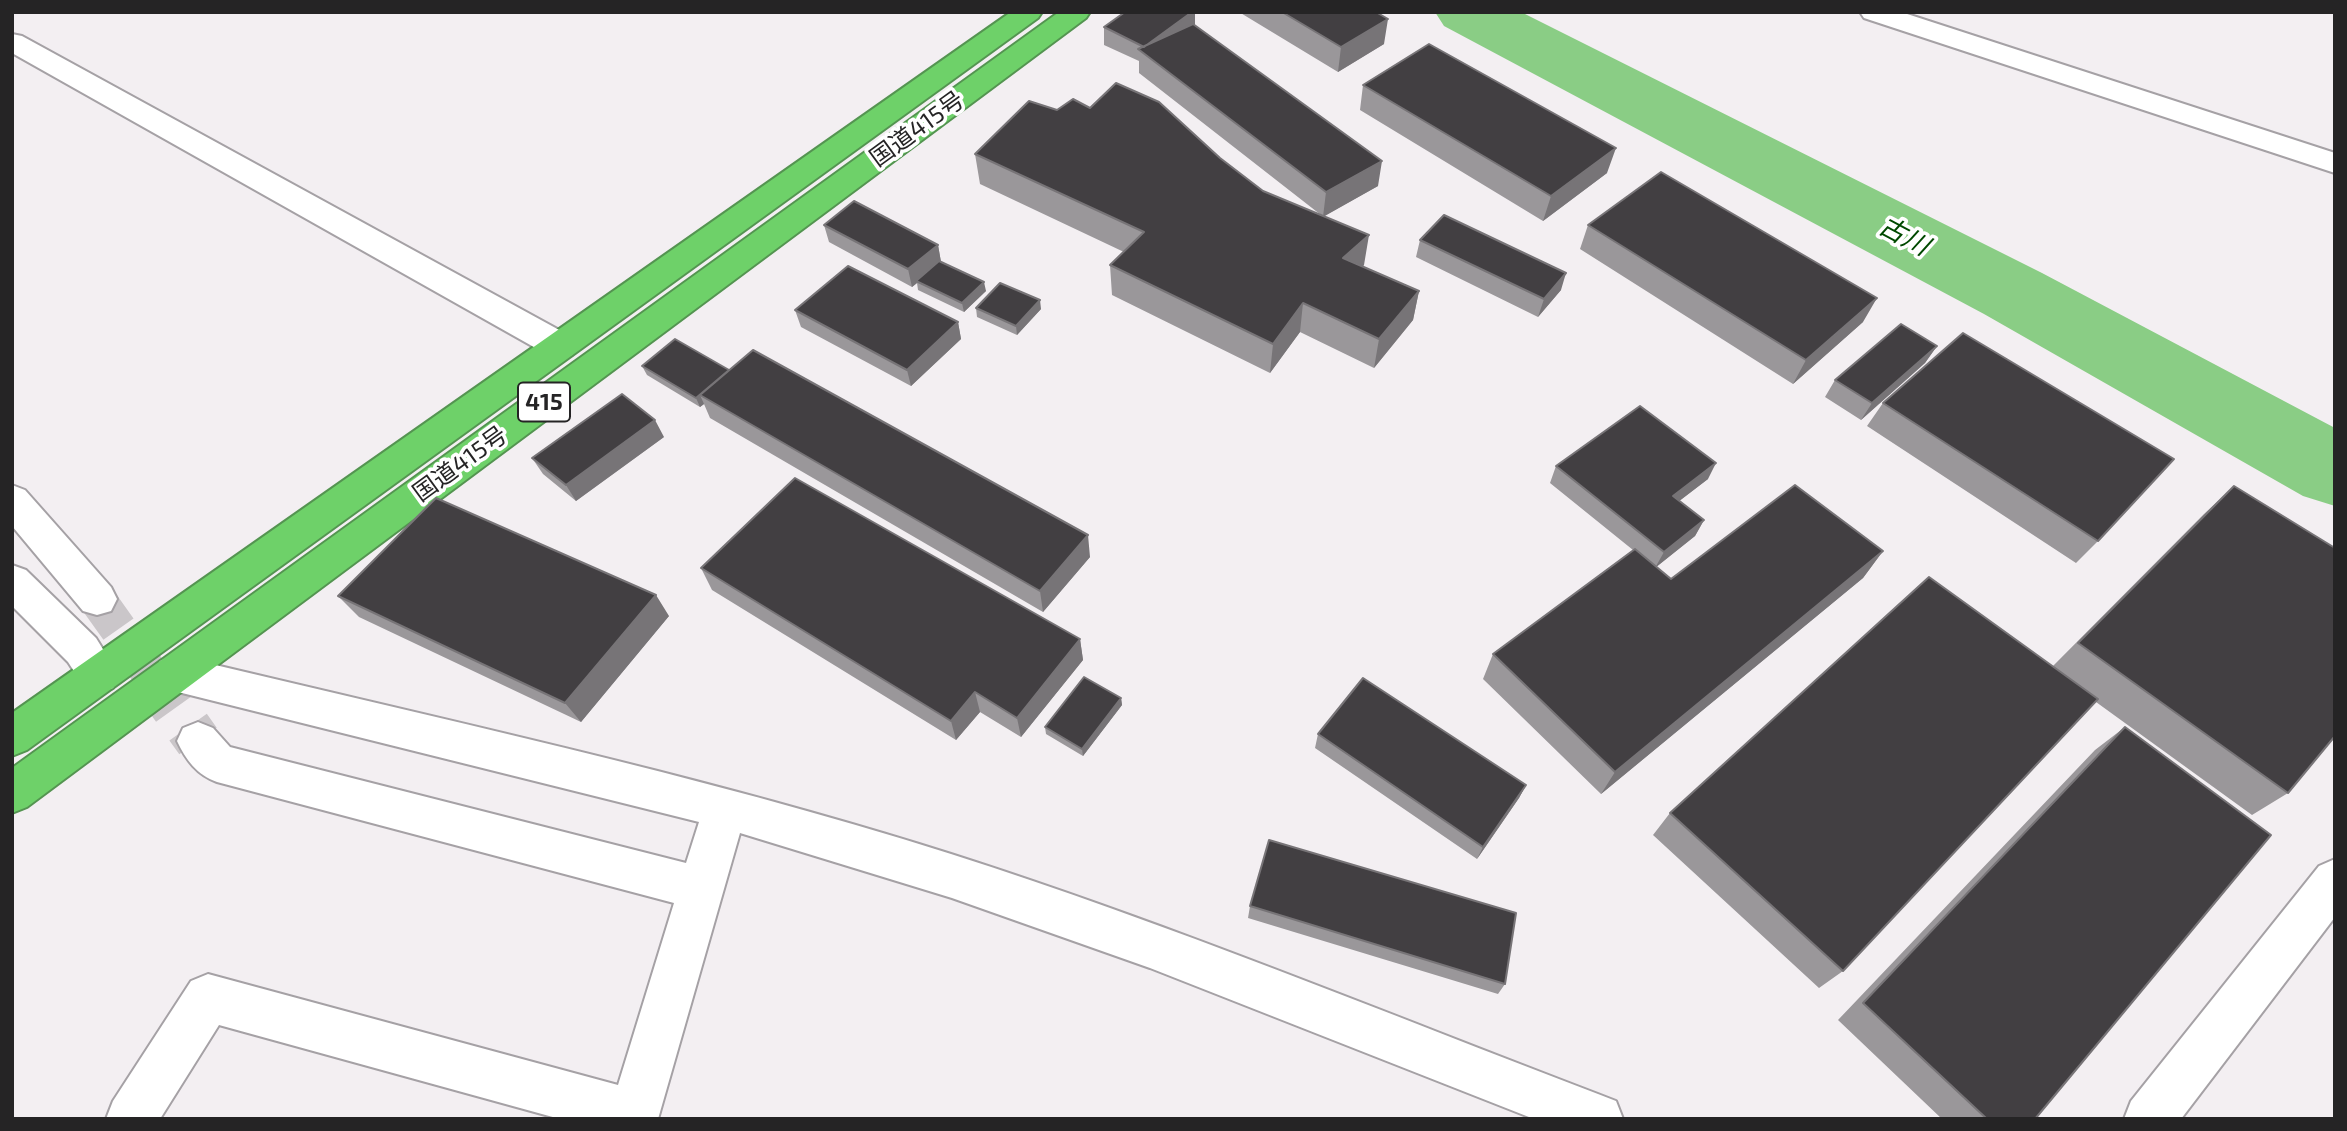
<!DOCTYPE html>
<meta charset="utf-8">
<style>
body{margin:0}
#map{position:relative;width:2347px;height:1131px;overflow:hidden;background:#f3eff2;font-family:"Exo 2",sans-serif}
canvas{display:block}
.frame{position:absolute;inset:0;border:14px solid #252425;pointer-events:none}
</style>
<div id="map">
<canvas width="2347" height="1131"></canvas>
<div class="frame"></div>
</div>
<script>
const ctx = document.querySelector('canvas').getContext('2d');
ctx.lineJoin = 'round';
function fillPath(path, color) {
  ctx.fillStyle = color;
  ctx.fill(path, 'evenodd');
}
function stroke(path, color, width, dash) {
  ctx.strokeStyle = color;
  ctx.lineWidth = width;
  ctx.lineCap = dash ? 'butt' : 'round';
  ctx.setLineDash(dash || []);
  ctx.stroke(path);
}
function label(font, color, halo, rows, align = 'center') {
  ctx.font = font + ' "Exo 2","Noto Sans JP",sans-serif';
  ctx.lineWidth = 7;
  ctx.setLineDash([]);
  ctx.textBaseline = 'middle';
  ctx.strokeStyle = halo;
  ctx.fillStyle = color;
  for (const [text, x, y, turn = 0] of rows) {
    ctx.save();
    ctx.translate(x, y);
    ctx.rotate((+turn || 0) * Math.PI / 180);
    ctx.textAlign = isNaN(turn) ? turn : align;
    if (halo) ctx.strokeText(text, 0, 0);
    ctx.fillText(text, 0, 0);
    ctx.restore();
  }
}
fillPath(new Path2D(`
 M 1435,12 L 1521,12 L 2042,273 L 2335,428 L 2335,506 L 2303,496 L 1984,314 L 1444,26 Z`), '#8acd85');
stroke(new Path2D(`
 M 97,599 L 149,672`), '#cac6c9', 37, [37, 18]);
stroke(new Path2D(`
 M 148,671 L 198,741`), '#cac6c9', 46, [46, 23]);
const minor = new Path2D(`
 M 1860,12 L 1901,12 L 2335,153 L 2335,173 L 1864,18 Z
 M 12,34 L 22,36 L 572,337 L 577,346 L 572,355 L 560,358 L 548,355 L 12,53 Z
 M 12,485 L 25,490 L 111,587 L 117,599 L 111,611 L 97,615 L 83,611 L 12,526 Z
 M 12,565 L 26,570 L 96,638 L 119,675 L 113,688 L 99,693 L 85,688 L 68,662 L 12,606 Z
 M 174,655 C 434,718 696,773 951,854 C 1170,924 1383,1012 1598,1094 L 1616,1101 L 1623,1119 L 1534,1119 L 1150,968 L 952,898 L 740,833 L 658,1119 L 560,1119 L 219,1025 L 160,1119 L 106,1119 L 113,1101 L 191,981 L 208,974 L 618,1085 L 674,903 L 217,782 C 197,775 186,760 177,741 L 183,728 L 198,722 L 213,728 L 230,747 L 686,863 L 699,822 L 174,691 L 160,685 L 154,673 L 160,661 Z
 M 2335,859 L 2335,917 L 2181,1119 L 2124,1119 L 2131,1101 L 2319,866 Z`);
const highway = new Path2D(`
 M 1011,12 L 1042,12 L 1038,18 L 27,750 L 12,756 L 12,713 Z
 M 1059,12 L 1090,12 L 1086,18 L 27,807 L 12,813 L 12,768 Z`);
stroke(minor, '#a5a1a5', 4);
stroke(highway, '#549451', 4);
fillPath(minor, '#fff');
fillPath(highway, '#6ed169');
fillPath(new Path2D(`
 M 1239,12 L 1376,12 L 1384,44 L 1338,72 Z
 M 1195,25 L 1378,186 L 1324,216 L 1364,265 L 1362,267 L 1419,291 L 1413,320 L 1374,368 L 1300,332 L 1270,373 L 1112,295 L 1110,265 L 1124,252 L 980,184 L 975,154 L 1057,110 L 1090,108 L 1220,158 L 1263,191 L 1321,215 L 1139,73 L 1139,61 L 1104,45 L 1104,27 Z
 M 1363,85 L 1607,173 L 1543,221 L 1360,110 Z
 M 824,225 L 938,245 L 941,262 L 986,291 L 964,312 L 918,290 L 917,283 L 912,287 L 829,242 Z
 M 1588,225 L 1863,322 L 1793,384 L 1580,249 Z
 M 1420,240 L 1561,290 L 1538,317 L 1416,257 Z
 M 976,308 L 1041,309 L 1017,335 L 977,317 Z
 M 795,310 L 958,322 L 961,339 L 911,386 L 801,327 Z
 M 1937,346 L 1925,363 L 1861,420 L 1825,397 L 1835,380 Z
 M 642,366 L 729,371 L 1090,557 L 1043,612 L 710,418 L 704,404 L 700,407 L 647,375 Z
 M 1883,403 L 2098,541 L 2076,563 L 1867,426 Z
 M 664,437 L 576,501 L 543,474 L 532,458 Z
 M 1556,466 L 1708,479 L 1679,501 L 1704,520 L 1695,536 L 1656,567 L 1671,579 L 1883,551 L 1863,578 L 1601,794 L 1483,679 L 1493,654 L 1633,550 L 1550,483 Z
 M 2234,486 L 2288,793 L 2252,815 L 2096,702 L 1843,971 L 1819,988 L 1653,835 L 1670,813 L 2053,666 L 2204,514 Z
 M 701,568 L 1080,639 L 1083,660 L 1021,737 L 980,712 L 956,740 L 712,590 Z
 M 338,596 L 669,616 L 581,722 L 359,617 Z
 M 1121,698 L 1122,705 L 1083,756 L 1046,734 L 1045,727 Z
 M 2125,727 L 2035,1119 L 1942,1119 L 1838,1020 L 2095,750 Z
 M 1318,734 L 1526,785 L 1519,798 L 1477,859 L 1315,748 Z
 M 1250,906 L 1505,984 L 1498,994 L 1248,918 Z`), '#9a979a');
fillPath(new Path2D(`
 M 1192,12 L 1195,12 L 1195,28 L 1144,47 Z
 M 1388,19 L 1384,44 L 1338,72 L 1341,47 Z
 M 1616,148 L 1607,173 L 1543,221 L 1551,196 Z
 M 1382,161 L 1378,186 L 1323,217 L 1326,192 Z
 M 1369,235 L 1364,265 L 1339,288 L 1343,258 Z
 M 938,245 L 941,262 L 916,281 L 917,283 L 912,287 L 908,269 Z
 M 1566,273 L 1561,290 L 1538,317 L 1544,299 Z
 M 984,282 L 986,291 L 964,312 L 962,303 Z
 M 1419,291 L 1413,320 L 1374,368 L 1379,339 Z
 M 1877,298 L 1863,322 L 1793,384 L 1806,360 Z
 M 1040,300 L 1041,309 L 1017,335 L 1016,326 Z
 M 1303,303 L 1300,332 L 1270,373 L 1273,344 Z
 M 958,322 L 961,339 L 911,386 L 907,370 Z
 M 1937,346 L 1925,363 L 1861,420 L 1872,403 Z
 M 700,395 L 704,404 L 700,407 L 696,398 Z
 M 655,420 L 664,437 L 576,501 L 566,485 Z
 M 1716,463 L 1708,479 L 1665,512 L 1673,496 Z
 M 1704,520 L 1695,536 L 1655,568 L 1664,552 Z
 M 1088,535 L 1090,557 L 1043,612 L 1040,591 Z
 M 1883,551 L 1863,578 L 1601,794 L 1615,772 Z
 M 656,595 L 669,616 L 581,722 L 565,703 Z
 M 1080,639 L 1083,660 L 1021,737 L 1017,718 Z
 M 975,692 L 980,712 L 956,740 L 951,721 Z
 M 1121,698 L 1122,705 L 1083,756 L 1082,749 Z
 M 1526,785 L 1519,798 L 1477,859 L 1483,847 Z`), '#777477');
const building = new Path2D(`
 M 1125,12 L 1192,12 L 1144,47 L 1104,27 Z
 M 1282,12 L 1376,12 L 1388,19 L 1341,47 Z
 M 1193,24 L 1382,161 L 1326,192 L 1138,49 Z
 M 1429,44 L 1616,148 L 1551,196 L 1363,85 Z
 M 1116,83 L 1159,102 L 1220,158 L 1263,191 L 1369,235 L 1343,258 L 1419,291 L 1379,339 L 1303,303 L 1273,344 L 1110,265 L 1144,232 L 975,154 L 1029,101 L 1057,110 L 1073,99 L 1090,108 Z
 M 1661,172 L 1877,298 L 1806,360 L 1588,225 Z
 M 854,201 L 938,245 L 908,269 L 824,225 Z
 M 1444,215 L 1566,273 L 1544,299 L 1420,240 Z
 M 939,261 L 984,282 L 962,303 L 916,281 Z
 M 848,266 L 958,322 L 907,370 L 795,310 Z
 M 1000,283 L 1040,300 L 1016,326 L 976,308 Z
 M 1901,324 L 1937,346 L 1872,403 L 1835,380 Z
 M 1963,333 L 2174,459 L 2098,541 L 1883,403 Z
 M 675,339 L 729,370 L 696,398 L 642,366 Z
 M 753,350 L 1088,535 L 1040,591 L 700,395 Z
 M 622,394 L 655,420 L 566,485 L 532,458 Z
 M 1640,406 L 1716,463 L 1673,496 L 1704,520 L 1664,552 L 1556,466 Z
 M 795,478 L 1080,639 L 1017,718 L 975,692 L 951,721 L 701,568 Z
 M 1795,485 L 1883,551 L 1615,772 L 1493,654 L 1635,549 L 1671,579 Z
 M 2234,486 L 2335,548 L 2335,736 L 2288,793 L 2078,643 Z
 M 436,498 L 656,595 L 565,703 L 338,596 Z
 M 1929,577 L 2098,699 L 1843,971 L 1670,813 Z
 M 1084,677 L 1121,698 L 1082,749 L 1045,727 Z
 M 1363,678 L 1526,785 L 1483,847 L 1318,734 Z
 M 2125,727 L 2271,835 L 2035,1119 L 1987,1119 L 1863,1003 Z
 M 1269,840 L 1516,913 L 1505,984 L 1250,906 Z`);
fillPath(building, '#423f42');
stroke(building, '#777477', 2);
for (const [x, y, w] of [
 [544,402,52]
]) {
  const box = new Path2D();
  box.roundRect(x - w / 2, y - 19.5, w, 39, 5);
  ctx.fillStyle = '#fff';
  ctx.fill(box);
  stroke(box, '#252425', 2);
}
label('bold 23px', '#252425', null, [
 ["415",544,402]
]);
label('24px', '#252425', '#fff', [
 ["国道415号",917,129,-36],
 ["国道415号",460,464,-36]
]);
label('italic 26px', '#004900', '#fff', [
 ["古川",1904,236,28]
]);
</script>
